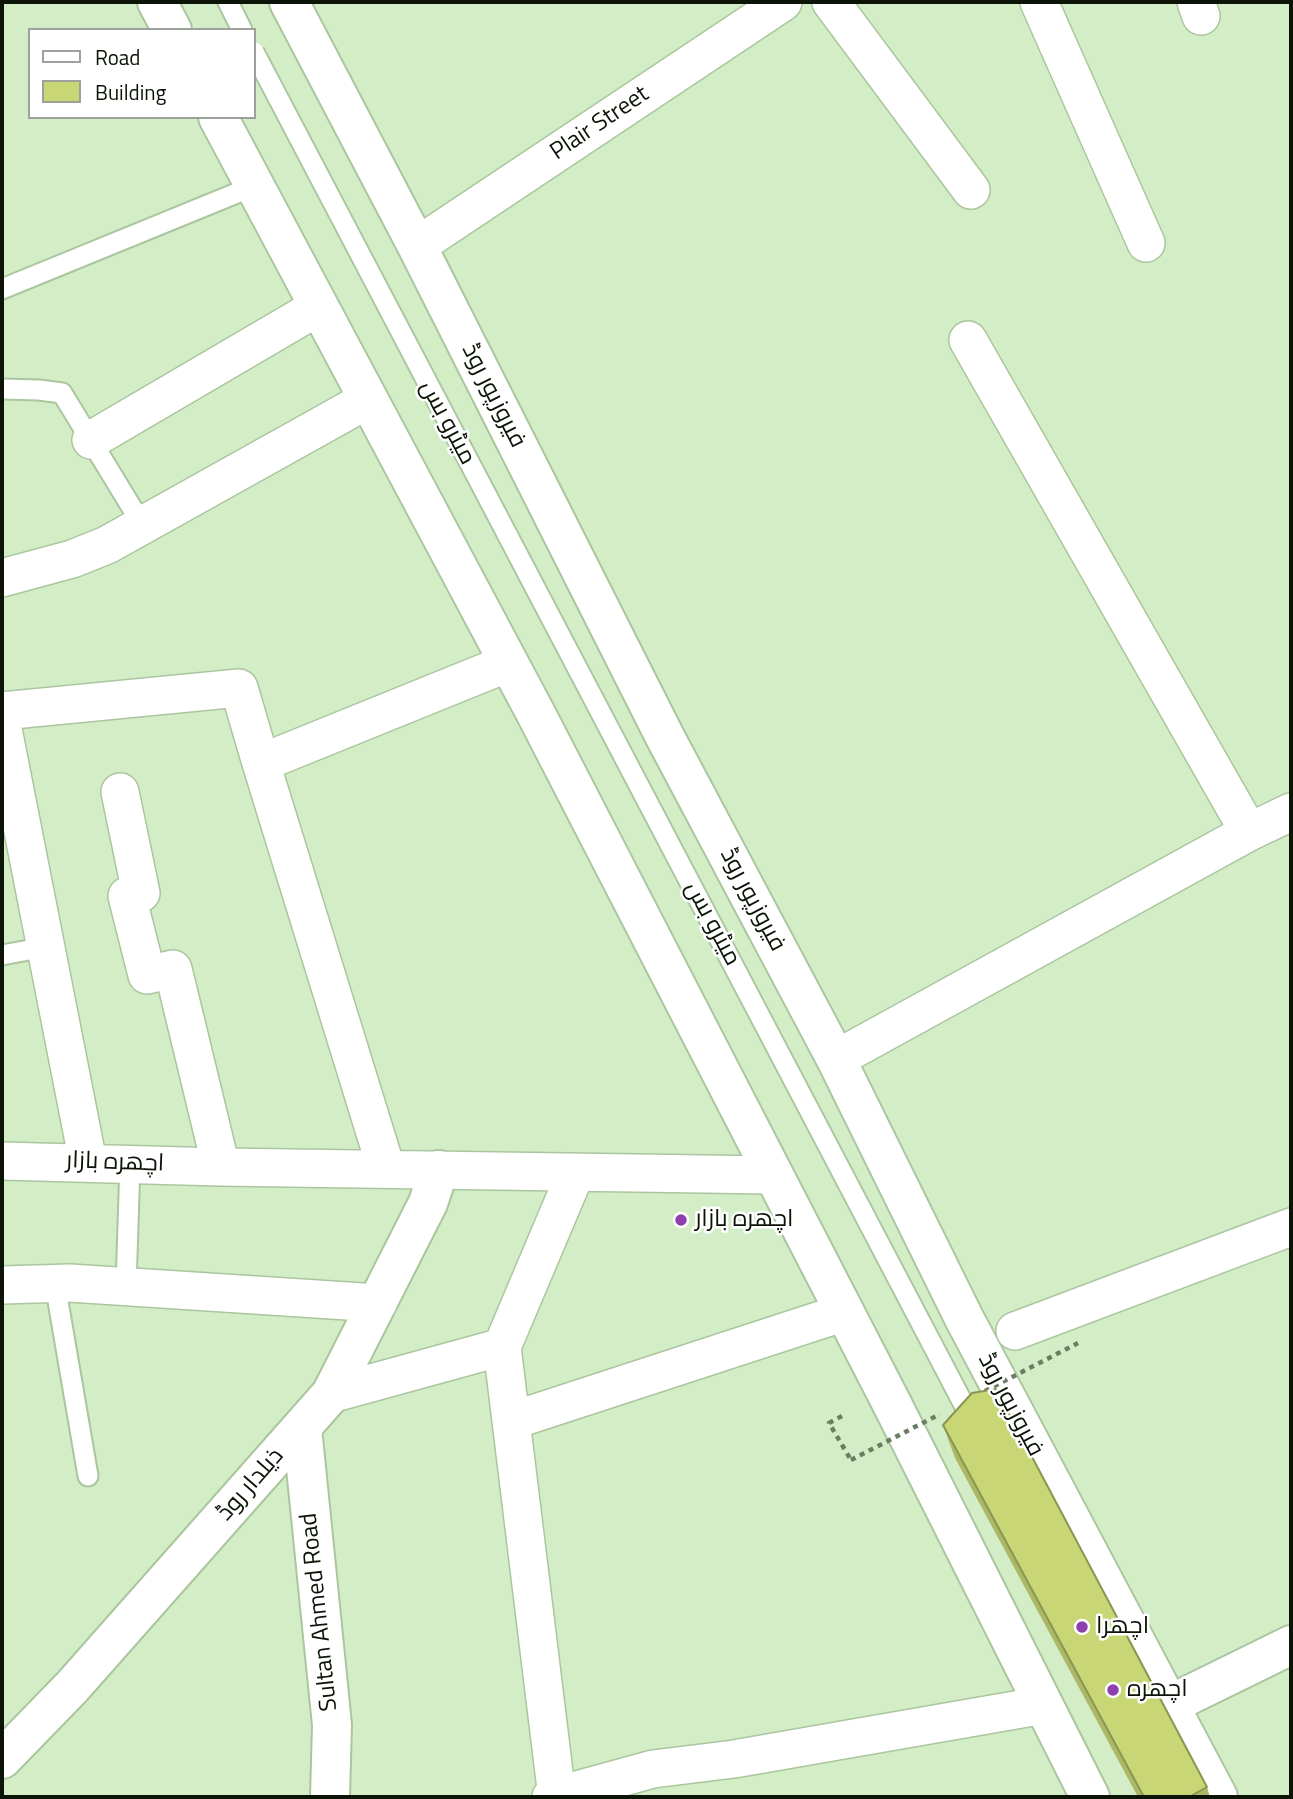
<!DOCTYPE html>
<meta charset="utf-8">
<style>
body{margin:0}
#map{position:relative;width:1293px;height:1799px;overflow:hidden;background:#d3eec6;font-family:"Titillium Web",sans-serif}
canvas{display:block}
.frame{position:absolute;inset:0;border:4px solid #0b1407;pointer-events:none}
.legend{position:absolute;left:28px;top:28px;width:228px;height:91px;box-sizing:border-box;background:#fff;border:2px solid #9da19c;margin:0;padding:9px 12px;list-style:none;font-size:21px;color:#0b1407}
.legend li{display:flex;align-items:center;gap:14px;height:35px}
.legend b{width:35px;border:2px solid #9da19c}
</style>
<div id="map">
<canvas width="1293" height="1799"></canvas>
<div class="frame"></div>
<ul class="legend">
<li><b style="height:9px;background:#fff"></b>Road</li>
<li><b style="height:19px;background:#c8d676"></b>Building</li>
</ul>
</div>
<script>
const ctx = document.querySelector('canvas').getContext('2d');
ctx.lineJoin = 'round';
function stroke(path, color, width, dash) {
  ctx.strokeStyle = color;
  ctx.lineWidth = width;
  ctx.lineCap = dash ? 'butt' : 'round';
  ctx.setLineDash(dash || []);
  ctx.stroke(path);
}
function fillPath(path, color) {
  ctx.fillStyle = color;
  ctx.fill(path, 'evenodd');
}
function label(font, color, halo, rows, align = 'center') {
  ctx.font = font + ' "Titillium Web",Cairo,sans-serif';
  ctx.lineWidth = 5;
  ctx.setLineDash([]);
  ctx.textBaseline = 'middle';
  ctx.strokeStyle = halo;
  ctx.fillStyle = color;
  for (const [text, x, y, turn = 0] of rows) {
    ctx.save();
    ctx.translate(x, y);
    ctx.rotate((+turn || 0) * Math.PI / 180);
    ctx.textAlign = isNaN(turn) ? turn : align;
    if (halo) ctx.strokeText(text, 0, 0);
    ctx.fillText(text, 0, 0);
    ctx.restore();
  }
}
const lane = new Path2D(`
 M 228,2 L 242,30
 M 2,289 L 254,186
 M 2,389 L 39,390 L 62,393 L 143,526
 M 2,955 L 45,947
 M 55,1284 L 88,1476
 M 126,1287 L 130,1163`);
const street = new Path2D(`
 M 831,2 L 971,190
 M 1039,2 L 1146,243
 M 1196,2 L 1201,16
 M 417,246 L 783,2
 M 968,340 L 1249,832
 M 91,440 L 318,307
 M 2,578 L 72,559 L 107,545 L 367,400
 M 2,711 L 239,688 L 261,763
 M 2,724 L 88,1162
 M 120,792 L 141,893 L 127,896 L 147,975 L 173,969 L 221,1167
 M 836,1059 L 1249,832 L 1291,812
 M 2,1161 L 221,1167 L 773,1175
 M 386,1168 L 261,763 L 508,663
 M 2,1285 L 70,1283 L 378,1303
 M 1015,1331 L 1291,1227
 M 331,1394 L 502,1347
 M 511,1421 L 845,1312
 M 551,1797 L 653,1769 L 734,1759 L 1044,1705
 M 557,1797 L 502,1347 L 576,1172`);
const secondary = new Path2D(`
 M 302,1428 L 332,1725 L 330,1797
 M 1169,1705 L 1291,1645
 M 2,1759 L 72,1687 L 331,1394 L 428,1203 L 439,1170`);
const primary = new Path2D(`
 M 157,2 L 172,30
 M 289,2 L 417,246 L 665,737 L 836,1059 L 964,1318 L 1218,1797
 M 218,117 L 535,712 L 891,1402 L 1090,1797`);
stroke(lane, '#abc69f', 23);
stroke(street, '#abc69f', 40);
stroke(secondary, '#abc69f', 42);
stroke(primary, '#abc69f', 42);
stroke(new Path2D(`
 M 842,1416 L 829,1423 L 851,1460`), '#6b7d63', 4.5, [5, 5]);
stroke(lane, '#fff', 19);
stroke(street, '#fff', 37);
stroke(secondary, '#fff', 38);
stroke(primary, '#fff', 38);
const laneBridge = new Path2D(`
 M 254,52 L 974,1424`);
stroke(laneBridge, '#abc69f', 23, []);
stroke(new Path2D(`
 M 985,1391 L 1078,1343
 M 851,1460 L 940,1414`), '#6b7d63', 4.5, [5, 5]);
stroke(laneBridge, '#fff', 19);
fillPath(new Path2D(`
 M 943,1425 L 1207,1787 L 1210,1797 L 1138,1797 L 955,1458 Z`), '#acb865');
const building = new Path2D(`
 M 996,1389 L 1207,1787 L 1189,1797 L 1144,1797 L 943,1425 L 972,1393 Z`);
fillPath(building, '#c8d676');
stroke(building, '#8c9653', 2);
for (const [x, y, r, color] of [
 [681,1220,7,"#903fae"],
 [1082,1627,7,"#903fae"],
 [1113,1690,7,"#903fae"]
]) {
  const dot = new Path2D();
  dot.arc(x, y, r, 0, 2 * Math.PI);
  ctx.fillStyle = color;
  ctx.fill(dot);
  stroke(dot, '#fff', 2.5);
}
label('24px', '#0b1407', '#fff', [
 ["Plair Street",600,124,-34],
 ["فیروزپور روڈ",493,396,63],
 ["میٹرو بس",447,423,62],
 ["فیروزپور روڈ",752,900,62],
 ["میٹرو بس",712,924,62],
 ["اچھرہ بازار",115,1163,2],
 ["فیروزپور روڈ",1010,1405,62],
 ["ذیلدار روڈ",251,1485,-49],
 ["Sultan Ahmed Road",320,1612,-96]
]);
label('24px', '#0b1407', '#fff', [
 ["اچھرہ بازار",695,1220],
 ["اچھرا",1096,1627],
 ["اچھرہ",1127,1690]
], 'left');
</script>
